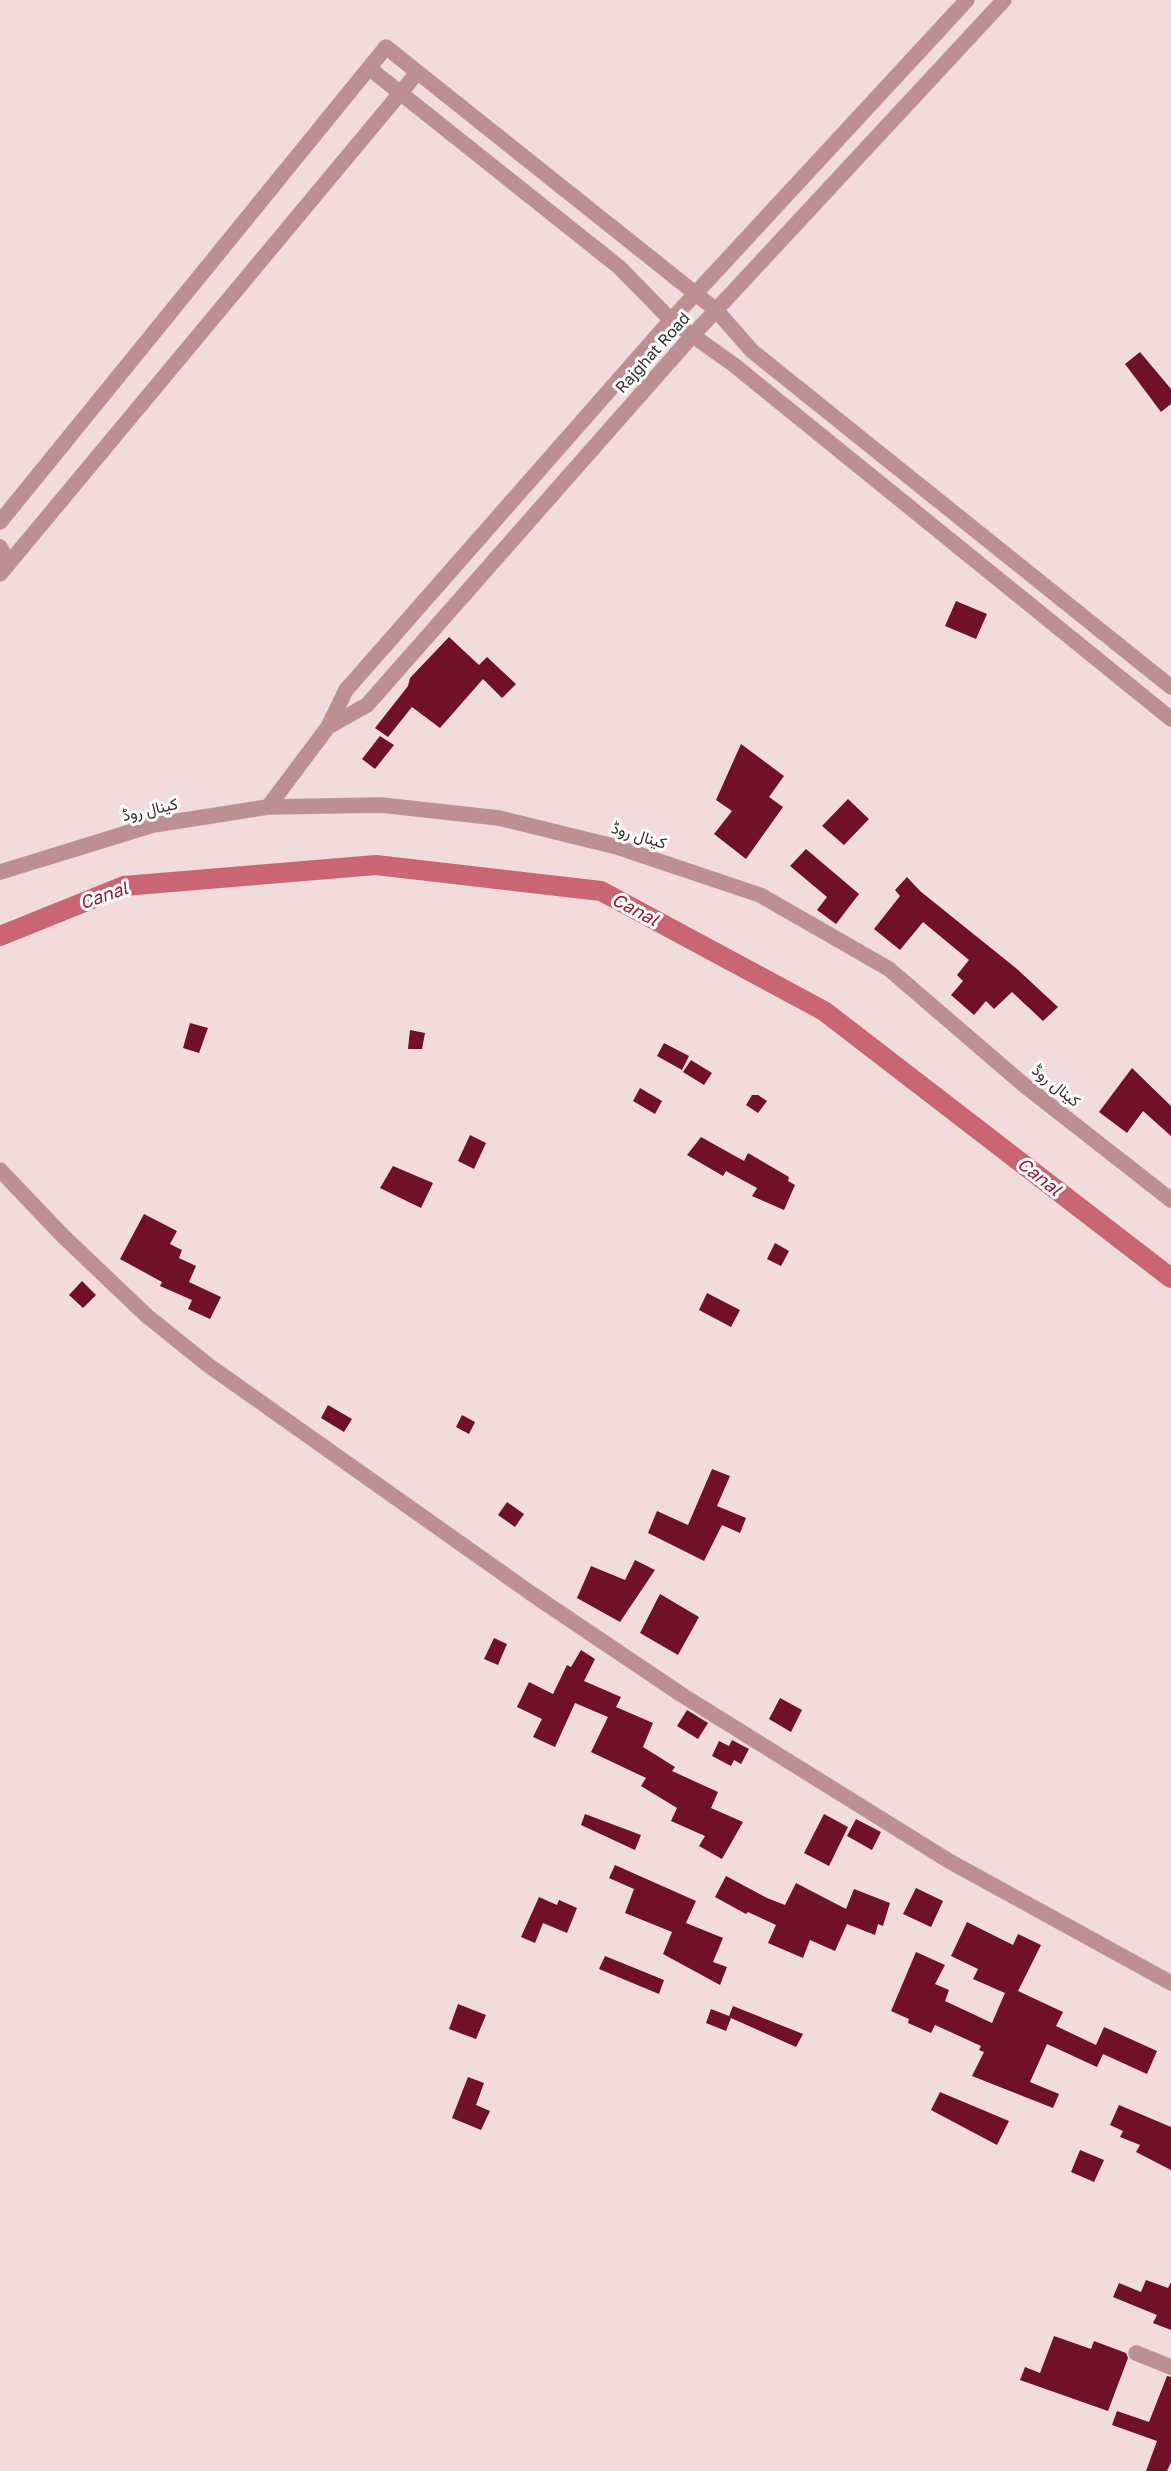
<!DOCTYPE html>
<meta charset="utf-8">
<style>
body{margin:0}
canvas{display:block;background:#f2dbdc}
</style>
<canvas width="1171" height="2471"></canvas>
<script>
const ctx = document.querySelector('canvas').getContext('2d');
ctx.lineJoin = 'round';
function stroke(path, color, width, dash) {
  ctx.strokeStyle = color;
  ctx.lineWidth = width;
  ctx.lineCap = dash ? 'butt' : 'round';
  ctx.setLineDash(dash || []);
  ctx.stroke(path);
}
function fillPath(path, color) {
  ctx.fillStyle = color;
  ctx.fill(path, 'evenodd');
}
function label(font, color, halo, rows, align = 'center') {
  ctx.font = font + ' "Golos Text",Vazirmatn,sans-serif';
  ctx.lineWidth = 6;
  ctx.setLineDash([]);
  ctx.textBaseline = 'middle';
  ctx.strokeStyle = halo;
  ctx.fillStyle = color;
  for (const [text, x, y, turn = 0] of rows) {
    ctx.save();
    ctx.translate(x, y);
    ctx.rotate((+turn || 0) * Math.PI / 180);
    ctx.textAlign = isNaN(turn) ? turn : align;
    if (halo) ctx.strokeText(text, 0, 0);
    ctx.fillText(text, 0, 0);
    ctx.restore();
  }
}
stroke(new Path2D(`
 M 0,936 L 124,886 L 376,865 L 601,891 L 824,1011 L 1171,1278`), '#ca6673', 20);
fillPath(new Path2D(`
 M 1140,352 L 1171,389 L 1171,404 L 1161,412 L 1125,364 Z
 M 956,601 L 987,614 L 976,639 L 945,626 Z
 M 449,637 L 479,665 L 487,657 L 516,684 L 502,698 L 483,679 L 440,728 L 412,707 L 388,737 L 375,728 L 408,686 L 410,678 Z
 M 380,736 L 394,745 L 375,769 L 362,759 Z
 M 741,744 L 784,776 L 769,797 L 783,807 L 746,859 L 714,834 L 732,811 L 716,800 Z
 M 848,799 L 869,819 L 844,845 L 822,826 Z
 M 806,849 L 859,894 L 836,924 L 817,910 L 827,897 L 790,866 Z
 M 907,877 L 920,891 L 1017,969 L 1058,1007 L 1043,1021 L 1012,992 L 994,1009 L 986,1001 L 974,1015 L 951,995 L 963,981 L 957,975 L 969,960 L 923,922 L 900,950 L 874,929 L 900,896 L 895,890 Z
 M 190,1023 L 208,1028 L 199,1053 L 183,1048 Z
 M 410,1030 L 425,1033 L 422,1049 L 408,1049 Z
 M 664,1043 L 689,1056 L 682,1070 L 657,1056 Z
 M 691,1060 L 712,1073 L 704,1085 L 683,1072 Z
 M 1132,1068 L 1171,1106 L 1171,1136 L 1143,1111 L 1127,1133 L 1099,1112 Z
 M 640,1088 L 662,1101 L 655,1114 L 633,1101 Z
 M 752,1095 L 758,1095 L 767,1101 L 758,1113 L 746,1105 Z
 M 470,1135 L 486,1143 L 474,1169 L 458,1161 Z
 M 701,1137 L 744,1161 L 748,1153 L 789,1177 L 788,1181 L 795,1185 L 784,1210 L 752,1196 L 757,1188 L 726,1171 L 723,1176 L 687,1155 Z
 M 393,1166 L 433,1183 L 421,1208 L 380,1188 Z
 M 144,1214 L 177,1231 L 170,1244 L 182,1250 L 179,1258 L 196,1266 L 189,1282 L 221,1297 L 210,1319 L 188,1309 L 192,1300 L 160,1286 L 162,1282 L 120,1259 Z
 M 775,1243 L 789,1251 L 781,1266 L 767,1259 Z
 M 82,1281 L 96,1295 L 83,1308 L 69,1295 Z
 M 707,1293 L 740,1310 L 731,1327 L 699,1310 Z
 M 328,1405 L 352,1419 L 344,1432 L 321,1418 Z
 M 462,1415 L 475,1422 L 469,1434 L 456,1427 Z
 M 712,1469 L 730,1476 L 717,1506 L 746,1518 L 740,1533 L 722,1525 L 704,1561 L 648,1533 L 657,1511 L 688,1525 Z
 M 507,1502 L 524,1514 L 515,1527 L 498,1515 Z
 M 635,1560 L 655,1570 L 620,1622 L 577,1598 L 591,1566 L 625,1580 Z
 M 660,1594 L 699,1617 L 678,1655 L 640,1633 Z
 M 494,1638 L 507,1644 L 498,1665 L 484,1659 Z
 M 581,1650 L 595,1659 L 584,1681 L 621,1697 L 616,1707 L 653,1723 L 643,1747 L 675,1767 L 672,1771 L 718,1792 L 711,1808 L 743,1822 L 722,1859 L 699,1846 L 705,1836 L 671,1821 L 677,1808 L 641,1786 L 646,1778 L 591,1752 L 608,1717 L 575,1703 L 555,1747 L 533,1737 L 542,1719 L 517,1707 L 529,1682 L 553,1694 L 567,1665 L 571,1667 Z
 M 780,1698 L 802,1710 L 791,1732 L 769,1719 Z
 M 687,1710 L 708,1723 L 698,1739 L 677,1726 Z
 M 732,1740 L 749,1749 L 741,1764 L 734,1760 L 731,1766 L 712,1756 L 719,1741 L 729,1746 Z
 M 585,1814 L 641,1835 L 635,1850 L 581,1825 Z
 M 824,1814 L 848,1827 L 829,1866 L 804,1853 Z
 M 856,1819 L 881,1832 L 872,1850 L 847,1836 Z
 M 615,1865 L 696,1901 L 686,1923 L 723,1938 L 713,1962 L 727,1967 L 720,1985 L 663,1954 L 672,1932 L 625,1913 L 634,1889 L 609,1878 Z
 M 726,1876 L 767,1898 L 785,1905 L 796,1883 L 846,1909 L 854,1889 L 890,1903 L 883,1926 L 878,1924 L 875,1935 L 847,1924 L 835,1951 L 810,1940 L 803,1958 L 768,1943 L 776,1925 L 748,1912 L 746,1914 L 715,1897 Z
 M 916,1888 L 943,1901 L 931,1927 L 903,1914 Z
 M 539,1897 L 557,1905 L 559,1900 L 577,1908 L 567,1933 L 543,1923 L 535,1943 L 521,1937 Z
 M 967,1922 L 1013,1945 L 1018,1934 L 1041,1945 L 1018,1991 L 1063,2012 L 1056,2026 L 1096,2045 L 1104,2027 L 1157,2051 L 1147,2074 L 1103,2054 L 1097,2067 L 1047,2044 L 1030,2082 L 1059,2094 L 1053,2108 L 972,2076 L 984,2052 L 979,2050 L 981,2046 L 935,2025 L 931,2033 L 908,2023 L 909,2019 L 891,2011 L 916,1952 L 945,1965 L 935,1984 L 949,1990 L 945,2001 L 992,2023 L 1005,1993 L 973,1979 L 978,1969 L 951,1956 Z
 M 605,1956 L 664,1980 L 659,1994 L 599,1969 Z
 M 458,2004 L 486,2015 L 476,2039 L 449,2029 Z
 M 733,2006 L 803,2034 L 796,2047 L 731,2018 L 726,2031 L 706,2023 L 711,2009 L 729,2016 Z
 M 468,2077 L 484,2083 L 476,2105 L 490,2111 L 481,2130 L 452,2118 Z
 M 940,2092 L 1009,2121 L 997,2145 L 931,2110 Z
 M 1119,2105 L 1171,2127 L 1171,2170 L 1136,2152 L 1140,2145 L 1120,2137 L 1123,2131 L 1110,2125 Z
 M 1080,2150 L 1104,2160 L 1094,2182 L 1071,2172 Z
 M 1146,2280 L 1168,2288 L 1171,2282 L 1171,2330 L 1153,2323 L 1157,2315 L 1113,2297 L 1119,2283 L 1141,2292 Z
 M 1054,2336 L 1091,2349 L 1094,2341 L 1126,2353 L 1128,2358 L 1108,2411 L 1020,2380 L 1025,2367 L 1040,2373 Z
 M 1167,2376 L 1171,2377 L 1171,2462 L 1167,2471 L 1146,2471 L 1157,2441 L 1112,2425 L 1117,2411 L 1149,2422 Z`), '#701128');
const minor = new Path2D(`
 M 369,68 L 619,267 L 671,320 L 734,365 L 1171,719
 M 0,522 L 386,47 L 696,294 L 716,310 L 752,351 L 1171,687
 M 0,547 L 6,558 L 2,571
 M 0,574 L 417,73
 M 0,1170 L 63,1236 L 147,1316 L 208,1365 L 532,1594 L 682,1695 L 949,1861 L 1171,1983
 M 1136,2353 L 1171,2367`);
const tertiary = new Path2D(`
 M 328,727 L 367,705 L 692,336 L 1004,0
 M 268,807 L 328,727 L 346,690 L 671,320 L 967,0
 M 0,872 L 153,825 L 268,807 L 381,805 L 499,818 L 617,847 L 760,895 L 889,969 L 1024,1085 L 1171,1200`);
stroke(minor, '#ccb8b9', 16);
stroke(tertiary, '#ccb8b9', 16);
stroke(minor, '#bd8e92', 15);
stroke(tertiary, '#bd8e92', 15);
label('16px', '#362d2e', '#fff', [
 ["Rajghat Road",653,353,-48],
 ["کینال روڈ",150,810,-13],
 ["کینال روڈ",639,836,17],
 ["کینال روڈ",1056,1086,39]
]);
label('italic 18px', '#961a39', '#fff', [
 ["Canal",104,896,-19],
 ["Canal",635,910,28],
 ["Canal",1039,1177,38]
]);
</script>
